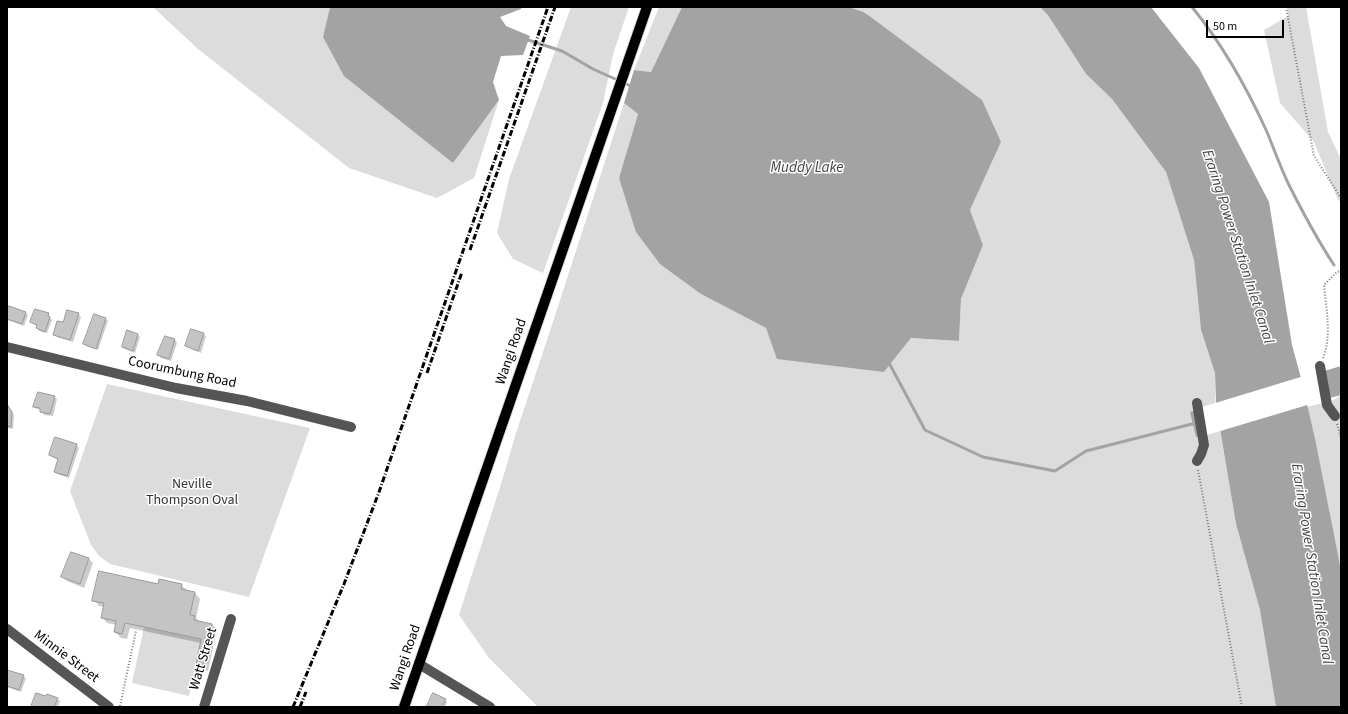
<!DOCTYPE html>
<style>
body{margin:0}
#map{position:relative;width:1348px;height:714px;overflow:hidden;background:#fff;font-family:"Source Sans 3",sans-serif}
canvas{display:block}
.frame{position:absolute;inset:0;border:8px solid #000;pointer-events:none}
.scale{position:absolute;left:1206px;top:20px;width:78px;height:18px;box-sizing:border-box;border:2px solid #000;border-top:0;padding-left:5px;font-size:12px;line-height:14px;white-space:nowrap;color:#000;-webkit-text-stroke:3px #fff;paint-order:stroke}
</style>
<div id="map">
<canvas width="1348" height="714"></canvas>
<div class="frame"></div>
<div class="scale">50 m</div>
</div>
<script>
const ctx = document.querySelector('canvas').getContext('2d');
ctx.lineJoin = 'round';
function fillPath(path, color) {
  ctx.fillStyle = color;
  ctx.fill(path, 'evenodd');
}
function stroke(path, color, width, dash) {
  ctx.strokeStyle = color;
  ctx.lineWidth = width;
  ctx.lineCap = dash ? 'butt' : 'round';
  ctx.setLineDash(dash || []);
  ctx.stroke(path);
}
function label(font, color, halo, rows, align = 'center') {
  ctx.font = font + ' "Source Sans 3",sans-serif';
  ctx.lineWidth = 3;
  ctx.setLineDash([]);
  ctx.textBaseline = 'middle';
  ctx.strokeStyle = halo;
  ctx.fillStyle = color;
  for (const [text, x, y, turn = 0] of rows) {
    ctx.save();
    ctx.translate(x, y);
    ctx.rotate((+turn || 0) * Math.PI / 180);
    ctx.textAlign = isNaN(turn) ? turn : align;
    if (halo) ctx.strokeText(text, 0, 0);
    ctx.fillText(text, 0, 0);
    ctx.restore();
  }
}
fillPath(new Path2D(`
 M 153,7 L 330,7 L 323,37 L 453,163 L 499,100 L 474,178 L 437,198 L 349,168 L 198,49 Z
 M 571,7 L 629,7 L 613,54 L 603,103 L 543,273 L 513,259 L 497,233 L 509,179 Z
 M 659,7 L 682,7 L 651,72 L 634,70 Z
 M 849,7 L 1040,7 L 1048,14 L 1086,74 L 1112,99 L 1166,172 L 1194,260 L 1201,330 L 1215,373 L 1215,400 L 1236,524 L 1260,610 L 1276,707 L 538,707 L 489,658 L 459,615 L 502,481 L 516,433 L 549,334 L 624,103 L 638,114 L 619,179 L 701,294 L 766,328 L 884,372 L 911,338 L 959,341 L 961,299 L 983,245 L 970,210 L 1001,142 L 865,12 Z
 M 1287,7 L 1306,7 L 1328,132 L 1341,159 L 1341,202 L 1338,200 L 1314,142 L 1280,103 L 1264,30 L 1288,16 Z
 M 107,384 L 310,428 L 249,597 L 110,564 L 99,556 L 91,545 L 70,491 Z
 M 1341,395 L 1341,570 L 1316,443 L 1307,407 L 1334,400 Z
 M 144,627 L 201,639 L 189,696 L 132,683 Z`), '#dcdcdc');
fillPath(new Path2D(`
 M 330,7 L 522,7 L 521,9 L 500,17 L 506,26 L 530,36 L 523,55 L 501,56 L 493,82 L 499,100 L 453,163 L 344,76 L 323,37 Z
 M 682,7 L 849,7 L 864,12 L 982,100 L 1001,142 L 970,210 L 983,245 L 961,299 L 959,341 L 911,338 L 884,372 L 777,359 L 766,328 L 701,294 L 660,264 L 636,232 L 619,178 L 638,114 L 624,103 L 634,70 L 651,72 Z
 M 1040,7 L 1151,7 L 1199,68 L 1269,202 L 1292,345 L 1301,378 L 1341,366 L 1341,395 L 1307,404 L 1316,443 L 1341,570 L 1341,707 L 1276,707 L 1260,610 L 1236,524 L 1220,429 L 1196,437 L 1190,412 L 1216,404 L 1215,373 L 1201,330 L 1194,260 L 1166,172 L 1112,99 L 1086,74 L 1048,15 Z`), '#a3a3a3');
fillPath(new Path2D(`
 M 1317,372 L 1324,400 L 1207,435 L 1199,408 Z`), '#fff');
fillPath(new Path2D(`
 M 7,313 L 25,313 L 28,315 L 24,326 L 8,320 Z
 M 48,314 L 52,320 L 47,333 L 39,331 L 37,328 L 37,326 L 31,322 Z
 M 78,314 L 81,317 L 73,342 L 57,337 L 54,334 L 64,324 Z
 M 94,315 L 106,319 L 108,321 L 98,350 L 87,346 L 84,344 Z
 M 203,334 L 206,336 L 201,353 L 189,348 L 186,346 Z
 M 138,335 L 140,337 L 135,353 L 125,349 L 123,347 Z
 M 166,337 L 175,340 L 177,343 L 171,361 L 161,358 L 158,355 Z
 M 54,397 L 57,399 L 53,416 L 44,415 L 41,410 L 37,409 L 34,407 Z
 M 7,405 L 14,415 L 13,429 L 7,428 Z
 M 76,445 L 79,448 L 69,478 L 57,474 L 55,472 L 58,460 L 50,455 Z
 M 72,553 L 89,559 L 93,563 L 84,588 L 67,581 L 63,577 Z
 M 159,585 L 181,585 L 187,590 L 195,593 L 200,599 L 196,618 L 200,622 L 212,624 L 217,630 L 208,671 L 202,670 L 197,665 L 201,643 L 130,628 L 127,639 L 121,638 L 115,632 L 117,625 L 107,623 L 102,617 L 104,607 L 99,606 L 94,600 Z
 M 7,671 L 23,676 L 26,678 L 21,692 L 7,687 Z
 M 57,699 L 60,701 L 58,707 L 32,707 Z
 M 445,700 L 447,702 L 445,707 L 430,707 L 428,706 Z`), '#0003');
stroke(new Path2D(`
 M 1192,7 C 1223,45 1247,88 1267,132 C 1274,149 1280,166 1288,183 C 1302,211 1317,239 1334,265
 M 525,39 L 562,51 L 593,69 L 633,87
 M 888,361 L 925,430 L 983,457 L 1055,471 L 1086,451 L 1196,423`), '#a3a3a3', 3);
const building = new Path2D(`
 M 9,306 L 26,312 L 22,324 L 7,319 L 7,310 Z
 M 35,309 L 49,313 L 48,316 L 50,317 L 45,332 L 36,328 L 37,325 L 30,322 Z
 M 67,310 L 79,313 L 70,340 L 53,335 L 57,321 L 63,322 Z
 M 94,314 L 106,318 L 96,349 L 83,344 Z
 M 191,329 L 204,333 L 198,351 L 185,346 Z
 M 127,330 L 138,334 L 133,351 L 122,347 Z
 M 165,336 L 175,339 L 169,359 L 157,355 Z
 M 38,392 L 55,396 L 50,414 L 40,412 L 40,408 L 33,407 Z
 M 7,404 L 12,412 L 11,427 L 7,426 Z
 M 55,437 L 77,444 L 67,476 L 54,472 L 58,459 L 49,455 Z
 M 71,552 L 89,558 L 80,584 L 61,577 Z
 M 99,571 L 158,584 L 159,579 L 182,584 L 181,589 L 195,592 L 190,615 L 195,616 L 194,620 L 212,624 L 203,667 L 196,665 L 201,639 L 125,623 L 122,634 L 114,632 L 116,621 L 101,618 L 104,603 L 92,601 Z
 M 7,670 L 24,675 L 19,690 L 7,686 Z
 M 36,693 L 46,696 L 47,694 L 58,698 L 54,707 L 31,707 Z
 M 433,693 L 446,699 L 442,707 L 427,706 Z`);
fillPath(building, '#c4c4c4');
stroke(building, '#999', 1);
const major = new Path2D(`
 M 404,707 L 647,7`);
stroke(major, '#dbdbdb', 12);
stroke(new Path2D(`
 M 1286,7 L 1314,156 L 1341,198
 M 1323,358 C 1332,336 1326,308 1324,285 L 1337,272 L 1341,271
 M 1337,424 L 1341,438
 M 1198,470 L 1242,707
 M 120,706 L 136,631`), '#777', 2, [1, 2]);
stroke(new Path2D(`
 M 7,347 L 176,388 L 247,401 L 351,427
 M 1320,366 L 1327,405 L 1335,416
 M 1197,403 L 1204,445 L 1201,454 L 1197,461
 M 7,629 L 109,707
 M 419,664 L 490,707
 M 204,707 L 231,619`), '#555', 10);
stroke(major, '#000', 10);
stroke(new Path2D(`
 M 470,250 L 555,7
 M 427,373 L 462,272
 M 293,707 L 344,584 L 379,492 L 548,7
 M 300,707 L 306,692`), '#000', 3, [6, 2, 1, 2]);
label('14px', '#000', '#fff', [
 ["Wangi Road",512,352,-71],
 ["Coorumbung Road",182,373,12],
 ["Minnie Street",66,657,37],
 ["Wangi Road",406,658,-71],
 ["Watt Street",204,659,-73]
]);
label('14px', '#333', '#fff', [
 ["Neville",192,485],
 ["Thompson Oval",192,501]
]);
label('italic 15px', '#444', '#fff', [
 ["Muddy Lake",807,169],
 ["Eraring Power Station Inlet Canal",1237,247,72],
 ["Eraring Power Station Inlet Canal",1311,564,81]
]);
</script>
